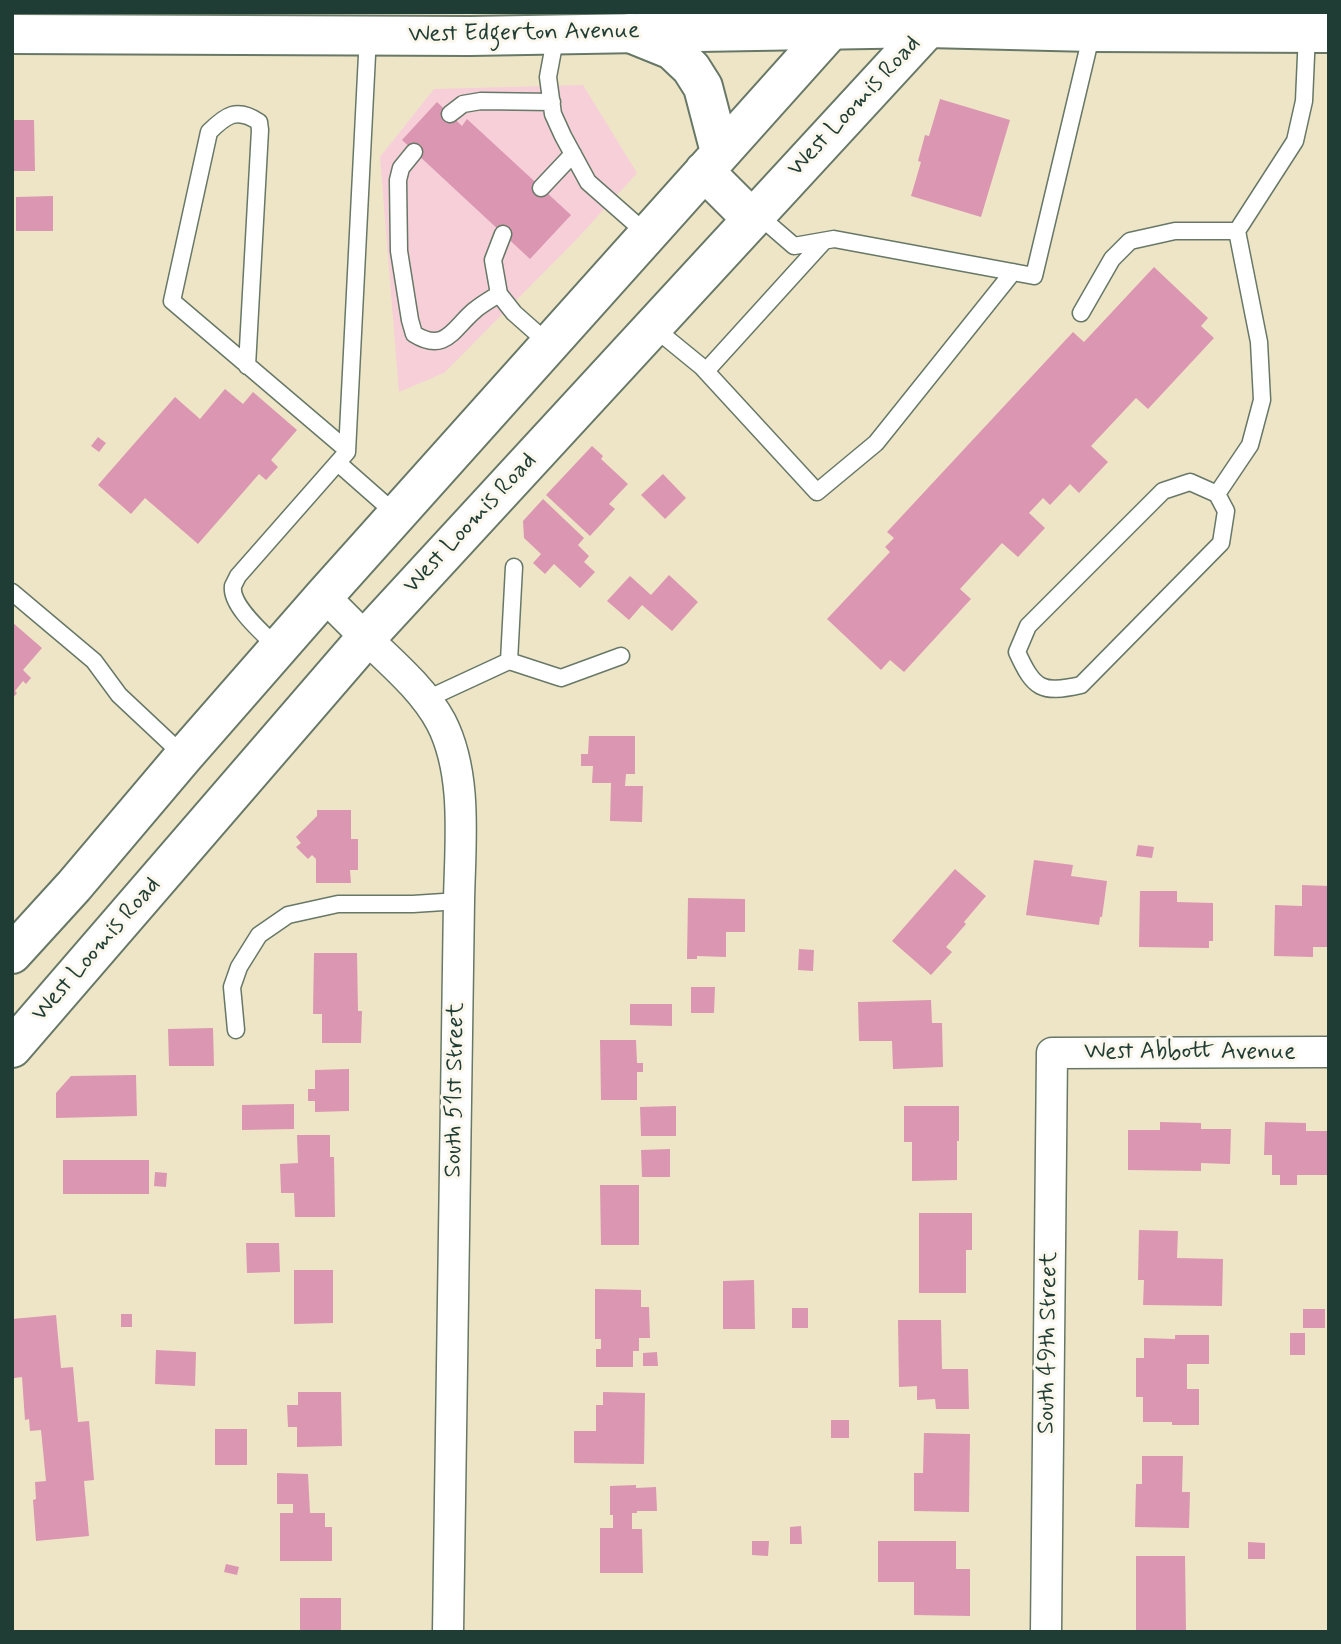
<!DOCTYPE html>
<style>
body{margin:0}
#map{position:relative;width:1341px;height:1644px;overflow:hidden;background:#eee5c7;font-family:Mynerve,sans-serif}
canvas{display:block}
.frame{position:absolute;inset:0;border:14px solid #1f3d34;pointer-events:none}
</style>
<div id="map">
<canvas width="1341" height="1644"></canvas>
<div class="frame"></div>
</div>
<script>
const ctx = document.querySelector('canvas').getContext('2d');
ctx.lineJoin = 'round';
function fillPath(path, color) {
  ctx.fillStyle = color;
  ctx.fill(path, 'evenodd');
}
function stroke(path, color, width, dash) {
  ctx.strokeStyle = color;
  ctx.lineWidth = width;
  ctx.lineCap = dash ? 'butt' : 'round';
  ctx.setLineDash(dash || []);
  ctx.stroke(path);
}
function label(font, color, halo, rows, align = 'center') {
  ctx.font = font + ' Mynerve,sans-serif';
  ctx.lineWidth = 6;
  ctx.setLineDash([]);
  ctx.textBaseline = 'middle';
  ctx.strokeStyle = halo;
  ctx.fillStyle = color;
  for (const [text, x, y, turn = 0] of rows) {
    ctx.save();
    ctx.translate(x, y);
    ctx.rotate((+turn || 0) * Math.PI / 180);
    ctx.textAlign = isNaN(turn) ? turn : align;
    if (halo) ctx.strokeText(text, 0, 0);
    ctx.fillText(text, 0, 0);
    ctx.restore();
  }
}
fillPath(new Path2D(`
 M 583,85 L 637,173 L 576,240 L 444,373 L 399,392 L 380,157 L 434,89 Z`), '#f6cfd8');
fillPath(new Path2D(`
 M 940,99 L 1010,120 L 981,217 L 911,196 L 921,162 L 918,161 L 925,135 L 929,136 Z
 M 437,102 L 462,126 L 467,119 L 571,215 L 530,259 L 402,140 Z
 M 12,120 L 34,120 L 35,171 L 12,171 Z
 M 53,196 L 53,231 L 16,231 L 16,197 Z
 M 1154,267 L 1208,318 L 1201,326 L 1214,338 L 1148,409 L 1136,398 L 1091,446 L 1108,462 L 1079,493 L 1070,484 L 1050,505 L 1043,498 L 1029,513 L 1045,528 L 1018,557 L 1002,543 L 960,589 L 971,599 L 904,672 L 890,660 L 881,670 L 827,619 L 890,552 L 885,547 L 894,538 L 887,532 L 1073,332 L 1084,342 Z
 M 225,389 L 243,404 L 253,392 L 297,430 L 271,460 L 278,467 L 266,480 L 259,474 L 198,544 L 145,498 L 131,514 L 98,485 L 175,397 L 200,419 Z
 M 98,437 L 106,443 L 99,452 L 91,446 Z
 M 592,446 L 603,456 L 601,459 L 628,484 L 609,504 L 615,509 L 590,536 L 546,495 Z
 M 663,474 L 686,498 L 665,519 L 641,495 Z
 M 543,499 L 584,538 L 578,545 L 589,556 L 584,562 L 595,572 L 580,588 L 554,564 L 545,574 L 533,563 L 541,554 L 524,538 L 523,521 Z
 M 669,575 L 698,602 L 672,631 L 642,605 L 629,620 L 607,601 L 630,576 L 651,595 Z
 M 12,622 L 42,648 L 23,670 L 31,678 L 26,684 L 23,681 L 15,691 L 17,693 L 12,699 Z
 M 589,736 L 635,736 L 635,774 L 626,774 L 625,786 L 643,786 L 642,822 L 610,821 L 611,783 L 592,783 L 593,766 L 581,766 L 581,754 L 588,754 Z
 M 317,810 L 351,810 L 351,839 L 358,839 L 358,870 L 350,870 L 351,883 L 316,883 L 316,859 L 312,855 L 308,859 L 296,847 L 301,843 L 296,837 L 317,816 Z
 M 1138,845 L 1154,847 L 1152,858 L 1136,856 Z
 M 1034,860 L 1073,865 L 1071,876 L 1107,881 L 1102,917 L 1100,917 L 1099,925 L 1026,915 Z
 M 955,869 L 986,896 L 964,922 L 966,924 L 946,947 L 952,952 L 931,975 L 892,941 Z
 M 1302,885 L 1329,886 L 1329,947 L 1313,947 L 1313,957 L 1274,956 L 1275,905 L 1302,906 Z
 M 1140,891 L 1177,891 L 1177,902 L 1213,903 L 1213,941 L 1209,941 L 1209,948 L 1139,947 Z
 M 688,898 L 745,899 L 745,932 L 726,932 L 726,957 L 697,956 L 697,959 L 687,959 Z
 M 799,949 L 814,950 L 813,971 L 798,970 Z
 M 314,953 L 357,953 L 358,1011 L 362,1011 L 361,1043 L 322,1043 L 322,1014 L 313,1014 Z
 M 691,987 L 715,987 L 714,1013 L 691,1013 Z
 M 931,1000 L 932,1023 L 942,1023 L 943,1067 L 893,1069 L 892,1041 L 859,1041 L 858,1002 Z
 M 630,1004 L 672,1004 L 672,1026 L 630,1025 Z
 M 213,1028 L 214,1066 L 169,1066 L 168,1029 Z
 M 600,1040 L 636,1040 L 637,1063 L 643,1063 L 643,1072 L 637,1072 L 637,1100 L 601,1100 Z
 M 349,1069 L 349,1111 L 315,1112 L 315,1101 L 308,1101 L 308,1089 L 315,1089 L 315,1070 Z
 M 136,1075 L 137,1116 L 56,1118 L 56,1093 L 71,1076 Z
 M 294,1104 L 294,1129 L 242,1130 L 242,1105 Z
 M 676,1106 L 676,1136 L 641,1136 L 640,1107 Z
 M 904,1106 L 959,1106 L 959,1141 L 957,1141 L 957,1180 L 912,1181 L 912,1142 L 904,1142 Z
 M 1160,1122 L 1201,1123 L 1201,1129 L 1231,1129 L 1230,1164 L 1201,1163 L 1201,1171 L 1128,1170 L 1128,1130 L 1160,1130 Z
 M 1265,1122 L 1306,1123 L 1306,1131 L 1329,1131 L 1329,1175 L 1297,1175 L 1297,1185 L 1280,1185 L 1280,1175 L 1272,1175 L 1272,1155 L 1264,1155 Z
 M 297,1135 L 330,1135 L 330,1157 L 334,1157 L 335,1217 L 295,1217 L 294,1193 L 281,1193 L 280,1164 L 298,1163 Z
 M 670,1149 L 670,1177 L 642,1177 L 641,1150 Z
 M 63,1160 L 149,1160 L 149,1194 L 63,1194 Z
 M 155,1172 L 167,1173 L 166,1187 L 154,1186 Z
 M 600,1185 L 639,1185 L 639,1245 L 601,1245 Z
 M 919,1213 L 972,1213 L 972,1250 L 966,1250 L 966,1293 L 919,1293 Z
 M 1139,1230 L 1178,1231 L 1177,1258 L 1223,1259 L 1222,1306 L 1143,1305 L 1144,1280 L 1138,1280 Z
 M 246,1243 L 279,1243 L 280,1272 L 247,1273 Z
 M 294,1270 L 333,1270 L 333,1323 L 294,1324 Z
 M 754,1280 L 755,1329 L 723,1329 L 723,1281 Z
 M 595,1289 L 641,1290 L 641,1307 L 649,1307 L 650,1338 L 639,1338 L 639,1351 L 633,1351 L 633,1367 L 596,1367 L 596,1349 L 601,1349 L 601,1339 L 595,1339 Z
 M 792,1308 L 808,1308 L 808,1328 L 792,1328 Z
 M 1303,1309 L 1325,1309 L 1325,1328 L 1303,1328 Z
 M 121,1314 L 132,1314 L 132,1327 L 121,1327 Z
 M 56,1315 L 61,1368 L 73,1367 L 78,1422 L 89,1421 L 94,1480 L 84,1481 L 89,1536 L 36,1541 L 33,1500 L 36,1499 L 35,1482 L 46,1481 L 41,1430 L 30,1431 L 29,1419 L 25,1420 L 22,1377 L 14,1378 L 12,1319 Z
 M 898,1320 L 941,1320 L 942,1369 L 968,1369 L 969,1409 L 936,1409 L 935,1399 L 917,1400 L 917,1386 L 899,1387 Z
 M 1290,1333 L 1305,1333 L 1305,1355 L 1290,1355 Z
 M 1175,1335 L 1209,1335 L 1209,1364 L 1187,1364 L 1187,1389 L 1199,1389 L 1199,1425 L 1172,1425 L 1172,1422 L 1143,1422 L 1143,1397 L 1136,1397 L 1136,1358 L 1144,1358 L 1144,1338 L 1175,1339 Z
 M 156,1350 L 196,1352 L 195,1386 L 155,1384 Z
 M 657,1352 L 658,1366 L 643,1366 L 643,1353 Z
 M 298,1392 L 341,1392 L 342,1446 L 297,1447 L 297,1427 L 288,1427 L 287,1405 L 298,1405 Z
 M 603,1392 L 645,1393 L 644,1464 L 574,1463 L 574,1431 L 596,1431 L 596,1405 L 603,1405 Z
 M 831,1420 L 849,1420 L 849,1438 L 831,1438 Z
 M 215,1429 L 247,1429 L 247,1465 L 215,1465 Z
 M 924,1433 L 970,1434 L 969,1512 L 914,1511 L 914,1473 L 923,1473 Z
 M 1142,1456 L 1183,1456 L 1182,1492 L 1190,1492 L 1189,1528 L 1135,1527 L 1136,1484 L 1142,1484 Z
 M 277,1473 L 308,1474 L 310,1513 L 325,1513 L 325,1527 L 332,1527 L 332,1561 L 280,1561 L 280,1513 L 293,1513 L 293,1504 L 277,1504 Z
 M 636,1485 L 636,1488 L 656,1487 L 657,1511 L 637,1511 L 637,1513 L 632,1513 L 632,1529 L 642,1529 L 643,1573 L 600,1573 L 600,1528 L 613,1528 L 613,1515 L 610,1515 L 610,1486 Z
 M 801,1526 L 802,1544 L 790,1544 L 790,1527 Z
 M 752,1541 L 769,1541 L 768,1556 L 752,1555 Z
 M 878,1541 L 956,1541 L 956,1569 L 970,1569 L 970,1616 L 914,1615 L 914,1582 L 878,1582 Z
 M 1248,1542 L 1265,1543 L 1265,1559 L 1248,1559 Z
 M 1136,1556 L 1185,1556 L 1186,1632 L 1136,1632 Z
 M 226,1564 L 239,1567 L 237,1575 L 224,1572 Z
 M 300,1598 L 341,1598 L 341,1632 L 300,1632 Z`), '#db96b1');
const lane = new Path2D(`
 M 556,34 L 548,77 L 553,114 L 563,136 L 588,182 L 647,234
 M 450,114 L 463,104 L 481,101 L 552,102
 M 414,152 L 401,168 L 398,180 L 399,251 L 410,320 L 414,334 C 446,354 454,327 475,310 C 482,304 491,299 499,294
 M 541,188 L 573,154
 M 757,214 L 794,246 L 834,239 L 1034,276 L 1092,32
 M 503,234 L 493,260 L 499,294 L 514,313 L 549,344
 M 1081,313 L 1112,259 L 1130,241 L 1175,231 L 1237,231
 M 653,327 L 702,367 L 817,492 L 876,443 L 1013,272
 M 247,366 L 260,130 L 259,122 C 237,107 226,115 209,132 L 172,301 L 347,450
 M 706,371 L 824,241
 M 338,463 L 397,515
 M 1217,494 L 1226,511 L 1221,543 L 1081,685 C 1041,694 1034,689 1017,652 L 1028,626 L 1163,491 L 1190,482 L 1217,494 L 1250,445 L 1262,400 L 1259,342 L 1237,231 L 1295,141 L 1304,101 L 1307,33
 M 12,592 L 94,661 L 119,695 L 184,756
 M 278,648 C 265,635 230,606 233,586 C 234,584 237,578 238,576 L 347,452 L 368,35
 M 509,661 L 561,678 L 621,656
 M 427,699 L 509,661 L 514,567
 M 236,1030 L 232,987 L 239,967 L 259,935 L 288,915 L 338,904 L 413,904 L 459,901`);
const street = new Path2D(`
 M 324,596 C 338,610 352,624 366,638 C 392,663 423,689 441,722 C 468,774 460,844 459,901 L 448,1632
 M 1046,1632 L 1052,1053 L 1329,1052`);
const secondary = new Path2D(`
 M 12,34 L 470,36 L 928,28 L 1092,32 L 1329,33`);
const primary = new Path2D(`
 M 630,33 L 672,50 L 691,68 L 703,87 L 720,152
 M 704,171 L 752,219
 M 12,954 L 74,886 L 184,756 L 324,596 L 847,12
 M 12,1048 L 366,638 L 943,12`);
stroke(lane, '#677867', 19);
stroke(street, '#677867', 33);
stroke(secondary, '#677867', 42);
stroke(primary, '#677867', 42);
stroke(lane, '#fff', 16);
stroke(street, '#fff', 30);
stroke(secondary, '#fff', 38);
stroke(primary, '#fff', 38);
label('24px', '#1f3d34', '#fbf7ec', [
 ["West Edgerton Avenue",524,34,-1],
 ["West Loomis Road",855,107,-47],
 ["West Loomis Road",471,524,-47],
 ["West Loomis Road",97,950,-49],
 ["West Abbott Avenue",1190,1053],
 ["South 51st Street",456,1090,-89],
 ["South 49th Street",1049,1343,-89]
]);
</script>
